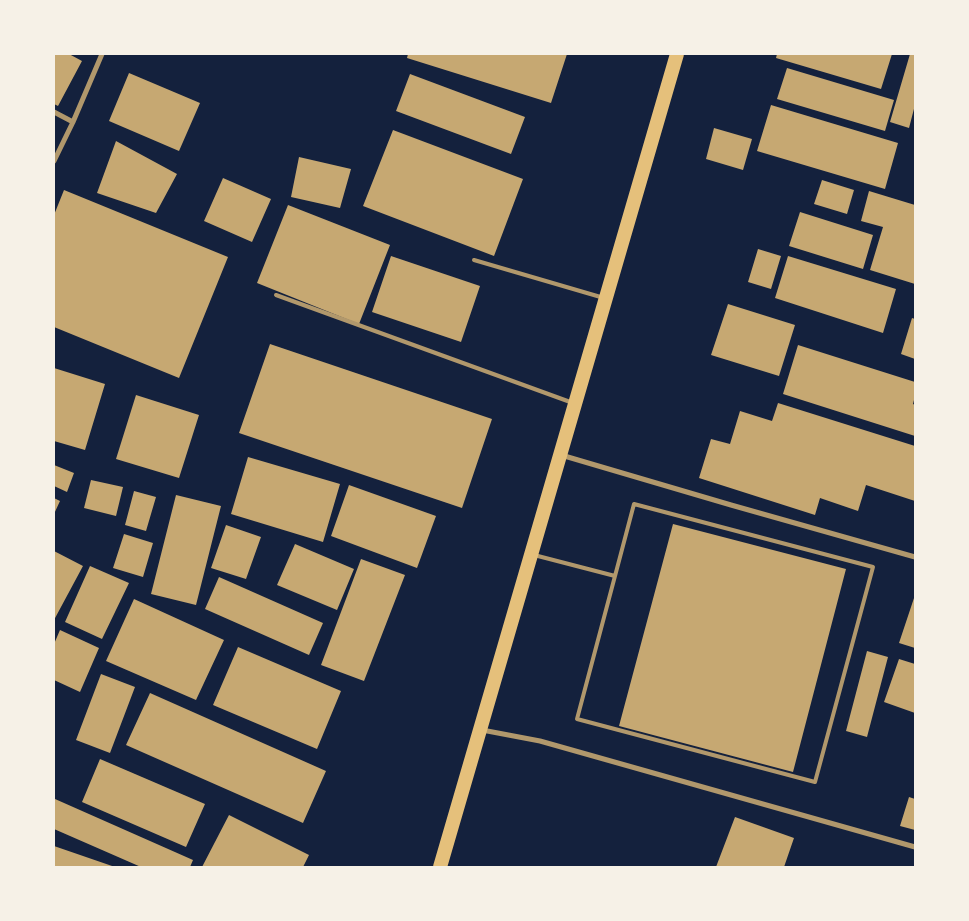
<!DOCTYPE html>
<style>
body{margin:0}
#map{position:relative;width:969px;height:921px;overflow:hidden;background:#14213d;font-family:"Fira Sans Condensed",sans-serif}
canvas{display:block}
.frame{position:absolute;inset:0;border:55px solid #f6f1e7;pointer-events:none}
</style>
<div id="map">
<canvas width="969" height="921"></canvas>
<div class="frame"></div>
</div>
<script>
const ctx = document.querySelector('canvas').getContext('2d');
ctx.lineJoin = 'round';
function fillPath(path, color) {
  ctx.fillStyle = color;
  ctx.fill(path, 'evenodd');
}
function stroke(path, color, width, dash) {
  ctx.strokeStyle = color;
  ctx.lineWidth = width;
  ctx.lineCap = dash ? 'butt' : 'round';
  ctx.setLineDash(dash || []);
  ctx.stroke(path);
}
fillPath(new Path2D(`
 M 54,54 L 69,54 L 82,61 L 58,106 L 54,104 Z
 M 408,54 L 567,54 L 551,103 L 407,58 Z
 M 777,54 L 892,54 L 881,89 L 776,58 Z
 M 910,54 L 915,54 L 915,105 L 909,128 L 890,122 Z
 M 787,68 L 894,100 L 885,131 L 777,99 Z
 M 129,73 L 200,103 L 179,151 L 109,121 Z
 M 410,74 L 525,117 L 511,154 L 396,111 Z
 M 771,105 L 898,143 L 885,189 L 757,151 Z
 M 714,128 L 752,139 L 743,170 L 706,159 Z
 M 393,130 L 523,179 L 494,256 L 363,206 Z
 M 116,141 L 177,174 L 156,213 L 97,193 Z
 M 299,157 L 351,169 L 340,208 L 291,197 Z
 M 223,178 L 271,199 L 252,242 L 204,221 Z
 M 822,180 L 854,190 L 847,214 L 814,204 Z
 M 64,190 L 228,257 L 179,378 L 54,327 L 54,215 Z
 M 869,191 L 915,205 L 915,284 L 870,270 L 883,227 L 861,221 Z
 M 288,205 L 390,245 L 359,324 L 257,283 Z
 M 800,212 L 873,235 L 863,269 L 789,246 Z
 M 758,249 L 781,256 L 771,289 L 748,282 Z
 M 391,256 L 480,286 L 461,342 L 372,312 Z
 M 788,256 L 896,289 L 883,333 L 775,298 Z
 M 728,304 L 795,325 L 779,376 L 711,355 Z
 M 912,318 L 915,319 L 915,359 L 901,354 Z
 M 270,344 L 492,419 L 462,508 L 239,433 Z
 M 798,345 L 915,382 L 915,396 L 913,404 L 915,405 L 915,436 L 783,394 Z
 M 54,368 L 105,384 L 85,450 L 54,441 Z
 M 136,395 L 199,415 L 179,478 L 116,459 Z
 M 778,403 L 915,446 L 915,501 L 866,485 L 858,511 L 820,498 L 815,515 L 699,478 L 711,439 L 730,444 L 740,411 L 772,421 Z
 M 248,457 L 340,484 L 323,542 L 231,514 Z
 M 54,465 L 74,473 L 67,492 L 54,486 Z
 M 91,480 L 123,487 L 116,516 L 84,508 Z
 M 349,485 L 436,516 L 417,568 L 331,536 Z
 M 134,491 L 156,497 L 146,531 L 125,525 Z
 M 176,495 L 221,506 L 196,605 L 151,594 Z
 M 54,498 L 60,501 L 54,514 Z
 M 673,524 L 846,569 L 793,772 L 619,726 Z
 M 226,525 L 261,537 L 246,579 L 211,568 Z
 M 124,534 L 153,543 L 143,577 L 113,568 Z
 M 295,544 L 354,569 L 337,610 L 277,585 Z
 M 54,551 L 83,566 L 54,620 Z
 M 361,559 L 405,575 L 364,681 L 321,665 Z
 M 90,566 L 129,583 L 102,639 L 65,622 Z
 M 219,577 L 323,623 L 309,655 L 205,609 Z
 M 915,595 L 915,648 L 899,643 Z
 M 134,599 L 224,640 L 196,700 L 106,661 Z
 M 60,630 L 99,648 L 80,692 L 54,680 L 54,644 Z
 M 238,647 L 341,691 L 317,749 L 213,705 Z
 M 867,651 L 888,657 L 867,737 L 846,731 Z
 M 899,659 L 915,664 L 915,713 L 884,702 Z
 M 101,674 L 135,687 L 110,753 L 76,740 Z
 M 150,693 L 326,771 L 303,823 L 126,745 Z
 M 100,759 L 205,804 L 186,847 L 82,802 Z
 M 909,797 L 915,799 L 915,830 L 900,826 Z
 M 55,799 L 193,860 L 190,867 L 141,867 L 54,829 L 54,801 Z
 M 229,815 L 309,855 L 303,867 L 202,867 Z
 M 735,817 L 794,838 L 784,867 L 716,867 Z
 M 54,846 L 115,867 L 54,867 Z`), '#c6a872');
stroke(new Path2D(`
 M 474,260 L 604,298
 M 276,295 L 573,403
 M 534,555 L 615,576 L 577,719 L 815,782 L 873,567 L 634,504 L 615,576`), '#b1986c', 4);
stroke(new Path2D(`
 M 54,112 L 73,122
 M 54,161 L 73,122 L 102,54
 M 561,455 L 731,505 L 915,557
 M 482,730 L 540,741 L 915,847`), '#b1986c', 5);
stroke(new Path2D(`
 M 440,867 L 677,54`), '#e5c07b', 14);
</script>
